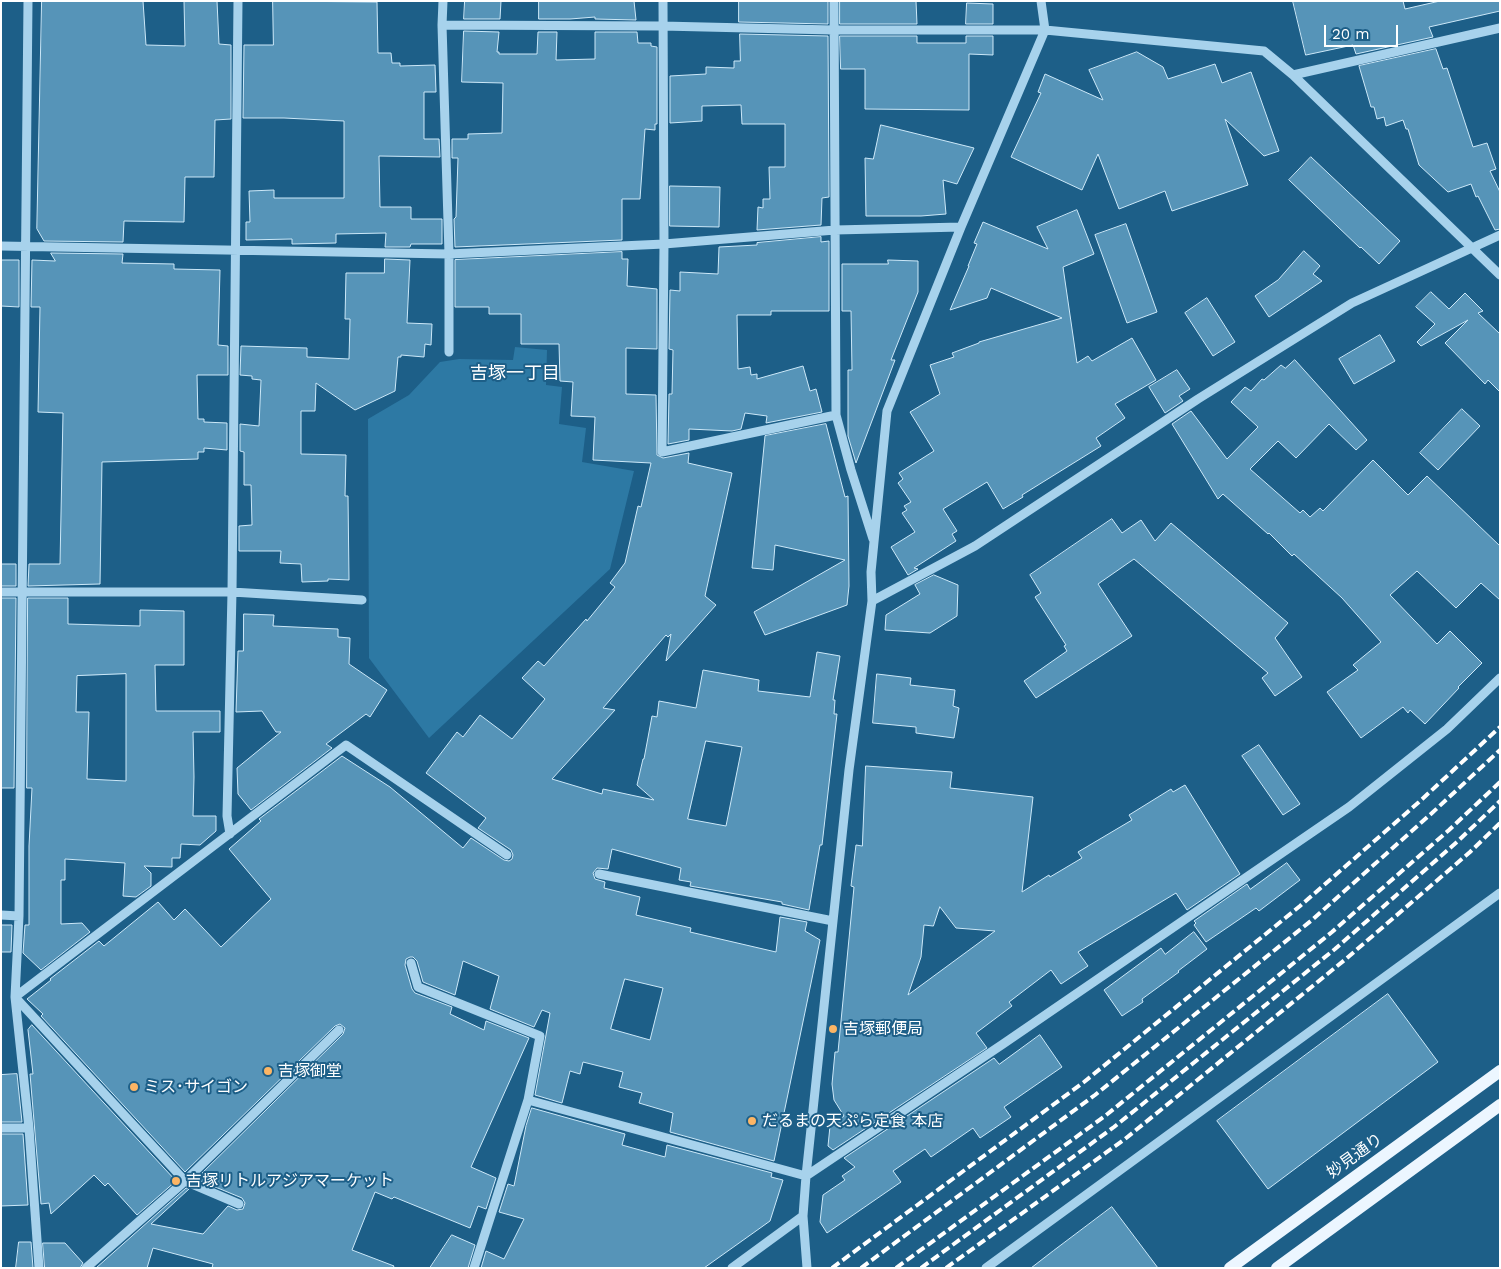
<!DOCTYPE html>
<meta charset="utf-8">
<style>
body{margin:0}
#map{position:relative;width:1501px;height:1269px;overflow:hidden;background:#1d5f88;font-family:"Work Sans",sans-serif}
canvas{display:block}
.frame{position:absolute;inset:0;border:2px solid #fff;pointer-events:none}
.scale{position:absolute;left:1324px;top:25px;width:74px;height:22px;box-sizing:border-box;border:2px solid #fff;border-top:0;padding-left:6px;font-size:15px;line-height:18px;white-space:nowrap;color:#fff;-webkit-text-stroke:4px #1d5f88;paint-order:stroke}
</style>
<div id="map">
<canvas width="1501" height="1269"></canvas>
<div class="frame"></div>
<div class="scale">20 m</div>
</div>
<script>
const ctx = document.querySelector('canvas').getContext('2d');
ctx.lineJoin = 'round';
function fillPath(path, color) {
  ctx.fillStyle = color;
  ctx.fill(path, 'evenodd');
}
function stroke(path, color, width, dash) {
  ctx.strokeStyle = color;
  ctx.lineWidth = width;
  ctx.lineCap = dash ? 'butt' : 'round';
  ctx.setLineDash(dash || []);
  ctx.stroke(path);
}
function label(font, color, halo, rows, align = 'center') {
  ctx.font = font + ' "Work Sans","Noto Sans JP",sans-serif';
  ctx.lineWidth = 4;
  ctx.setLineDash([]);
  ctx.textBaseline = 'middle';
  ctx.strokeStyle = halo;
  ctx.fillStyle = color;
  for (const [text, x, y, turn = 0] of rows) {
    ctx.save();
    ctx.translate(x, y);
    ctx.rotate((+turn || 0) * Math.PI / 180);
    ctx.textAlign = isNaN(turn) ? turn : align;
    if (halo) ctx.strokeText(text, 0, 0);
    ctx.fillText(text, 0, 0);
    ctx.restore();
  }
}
fillPath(new Path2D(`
 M 515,347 L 547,350 L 546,385 L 562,387 L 559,424 L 586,428 L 582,462 L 634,471 L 610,569 L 429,738 L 369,658 L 368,419 L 409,395 L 440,362 L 459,359 L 513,360 Z`), '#2d79a4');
const building = new Path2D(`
 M 42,1 L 143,1 L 146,45 L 185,46 L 184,1 L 217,1 L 219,44 L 231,45 L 231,119 L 215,120 L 214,177 L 185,177 L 184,222 L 124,221 L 123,242 L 44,241 L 37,229 Z
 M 273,1 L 377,2 L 378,53 L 391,53 L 392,63 L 400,63 L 400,66 L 435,65 L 436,92 L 424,92 L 424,139 L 439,139 L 440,157 L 379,156 L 380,207 L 411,207 L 411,219 L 442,219 L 442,244 L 411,244 L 410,247 L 385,247 L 386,233 L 336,234 L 336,243 L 292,244 L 292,239 L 246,240 L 246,222 L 250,222 L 249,191 L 274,190 L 274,198 L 344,198 L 344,121 L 284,118 L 243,118 L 244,45 L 273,45 Z
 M 465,1 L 501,1 L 500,19 L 464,19 Z
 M 539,1 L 634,1 L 636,20 L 595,19 L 595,17 L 570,19 L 539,19 Z
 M 739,1 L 828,1 L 828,24 L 739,22 Z
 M 840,1 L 916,1 L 917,24 L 840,24 Z
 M 1293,1 L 1403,1 L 1405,9 L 1440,1 L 1500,1 L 1500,11 L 1429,27 L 1433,37 L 1356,54 L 1353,45 L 1306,55 Z
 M 967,3 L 993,4 L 993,24 L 966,24 Z
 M 464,31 L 499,32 L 497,52 L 499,52 L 499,54 L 537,54 L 538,32 L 557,32 L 556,60 L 595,59 L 595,32 L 637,32 L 638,43 L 651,43 L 651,46 L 657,47 L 657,124 L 655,124 L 655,130 L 645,129 L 640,199 L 622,199 L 622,240 L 455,247 L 454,219 L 456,217 L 458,158 L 452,158 L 452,139 L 468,139 L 468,134 L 502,133 L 503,83 L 462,82 Z
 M 740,34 L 828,36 L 829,197 L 822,198 L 821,225 L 757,230 L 758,207 L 763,208 L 763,199 L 770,199 L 769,167 L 785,167 L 785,124 L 742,124 L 741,105 L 702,106 L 702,121 L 670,123 L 670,76 L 706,74 L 706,67 L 734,68 L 734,61 L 740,61 Z
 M 840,36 L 917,36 L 917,43 L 966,43 L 966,36 L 993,36 L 993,55 L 969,54 L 969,110 L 865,109 L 865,69 L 841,69 Z
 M 1436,49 L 1443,69 L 1447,68 L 1473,147 L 1487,143 L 1496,169 L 1490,171 L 1500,192 L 1500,229 L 1495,230 L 1478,196 L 1476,197 L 1471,184 L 1448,192 L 1419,165 L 1408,129 L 1406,129 L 1403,120 L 1386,126 L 1384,117 L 1377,119 L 1374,107 L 1371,107 L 1359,66 Z
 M 1137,52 L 1163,67 L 1168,79 L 1215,64 L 1222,83 L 1251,72 L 1279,151 L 1264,156 L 1225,119 L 1248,185 L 1172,211 L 1165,191 L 1119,209 L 1098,154 L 1082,190 L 1011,157 L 1041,93 L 1038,92 L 1045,74 L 1103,100 L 1089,70 Z
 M 881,125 L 974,148 L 957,184 L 943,180 L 946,214 L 921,216 L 866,216 L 865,158 L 873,159 Z
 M 1311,157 L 1400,241 L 1379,264 L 1361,247 L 1360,248 L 1289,180 Z
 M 670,186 L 720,187 L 719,227 L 670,226 Z
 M 1077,210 L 1094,254 L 1063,267 L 1077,363 L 1088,356 L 1092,361 L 1132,338 L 1156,380 L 1115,404 L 1125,418 L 1096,438 L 1101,446 L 1022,495 L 1023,497 L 1003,509 L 987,482 L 943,509 L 957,531 L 952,534 L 956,541 L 914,568 L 918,569 L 908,575 L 891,547 L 915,532 L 902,513 L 907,510 L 904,506 L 911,502 L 898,483 L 903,479 L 899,473 L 934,451 L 910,412 L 940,394 L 930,365 L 954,357 L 952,353 L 979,343 L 979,342 L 1062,318 L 991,288 L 987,298 L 950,310 L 969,266 L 968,266 L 977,244 L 974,243 L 983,222 L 1048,249 L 1037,227 Z
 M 1126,224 L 1157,312 L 1127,323 L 1095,235 Z
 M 821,237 L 821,242 L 829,241 L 829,311 L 771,311 L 771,315 L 737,315 L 738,369 L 750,367 L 751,375 L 757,374 L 757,379 L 803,366 L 810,391 L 816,389 L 822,412 L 766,423 L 767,416 L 745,413 L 741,429 L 732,431 L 689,429 L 689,440 L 668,444 L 669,394 L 672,394 L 673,350 L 669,349 L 670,290 L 680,291 L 680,272 L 718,274 L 719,247 L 757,245 L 757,243 Z
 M 1304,251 L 1320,266 L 1313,274 L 1322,281 L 1269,317 L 1255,296 L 1278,280 Z
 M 622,252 L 622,259 L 628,259 L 627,286 L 657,289 L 657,349 L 626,348 L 626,394 L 656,395 L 657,455 L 663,458 L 689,453 L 688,463 L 732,473 L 705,596 L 716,605 L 666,661 L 671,634 L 668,637 L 666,635 L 603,708 L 615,710 L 552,779 L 602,794 L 603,789 L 654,800 L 637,785 L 643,759 L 644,759 L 652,716 L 657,717 L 659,701 L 696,708 L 703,670 L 759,680 L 758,691 L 810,697 L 817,652 L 840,656 L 833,700 L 835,700 L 834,714 L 837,714 L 822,845 L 820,845 L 809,910 L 782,904 L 782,902 L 690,886 L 691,882 L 679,880 L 681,868 L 612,849 L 608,869 L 597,868 L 593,873 L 595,879 L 605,882 L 604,888 L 640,897 L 636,915 L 691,928 L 690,932 L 776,952 L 780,917 L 807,922 L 805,931 L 820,940 L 774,1161 L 670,1132 L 673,1113 L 639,1103 L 642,1093 L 619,1087 L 623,1072 L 583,1062 L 580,1074 L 570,1071 L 562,1103 L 535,1095 L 550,1013 L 542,1010 L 534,1027 L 490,1009 L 499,976 L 463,961 L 455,995 L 423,982 L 417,961 L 413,957 L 410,957 L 406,959 L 405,965 L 412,989 L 415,993 L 452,1007 L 450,1014 L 484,1030 L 486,1021 L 529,1038 L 471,1167 L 496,1178 L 486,1209 L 478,1206 L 470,1228 L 394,1197 L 392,1199 L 375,1192 L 352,1250 L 394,1266 L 393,1268 L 212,1268 L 213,1264 L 153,1248 L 147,1268 L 96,1268 L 186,1188 L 189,1189 L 151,1224 L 203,1234 L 228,1206 L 237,1210 L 243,1209 L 245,1203 L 242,1198 L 196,1179 L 343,1034 L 345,1028 L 340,1024 L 335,1026 L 185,1172 L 41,1016 L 43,1014 L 27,999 L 51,980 L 50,979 L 99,941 L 104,946 L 158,902 L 174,920 L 185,909 L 221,947 L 271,899 L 229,849 L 261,821 L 259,819 L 342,756 L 390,787 L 463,848 L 471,838 L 504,860 L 509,861 L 512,859 L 513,855 L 511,850 L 478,828 L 486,818 L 426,773 L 457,732 L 463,737 L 480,715 L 512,739 L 545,699 L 522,678 L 538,661 L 544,666 L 586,619 L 587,621 L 615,587 L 610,583 L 625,563 L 638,506 L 641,507 L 651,463 L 593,460 L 595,417 L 571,416 L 573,382 L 560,381 L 559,344 L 521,344 L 521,314 L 489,314 L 489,307 L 455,307 L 455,260 ZM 706,741 L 742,747 L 726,826 L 688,819 ZM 625,979 L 663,988 L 650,1040 L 611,1029 Z
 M 51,253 L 123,254 L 122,263 L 174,264 L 174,269 L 220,270 L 218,345 L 228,346 L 228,375 L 197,375 L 198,419 L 204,419 L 204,422 L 227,423 L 227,450 L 204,448 L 204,452 L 198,452 L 198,459 L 102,462 L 100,584 L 28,586 L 29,564 L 60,564 L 63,413 L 38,412 L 40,307 L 31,307 L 32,260 L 55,261 Z
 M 385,259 L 410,260 L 407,323 L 432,324 L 431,345 L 425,344 L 424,357 L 401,355 L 401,357 L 398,357 L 395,391 L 355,410 L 316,383 L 315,411 L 301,411 L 301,454 L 346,455 L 345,496 L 348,496 L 349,580 L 328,579 L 328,581 L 302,582 L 301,564 L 280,563 L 281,551 L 239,551 L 239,526 L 252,525 L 251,485 L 244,485 L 244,452 L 240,451 L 240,424 L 259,426 L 261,380 L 252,379 L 252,376 L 240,375 L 241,346 L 307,348 L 307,357 L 349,359 L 350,319 L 345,319 L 346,273 L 384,273 Z
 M 1,260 L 19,260 L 19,307 L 1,306 Z
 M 888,260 L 918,261 L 918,292 L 891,360 L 895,360 L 856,463 L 848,436 L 848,370 L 852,370 L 851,311 L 842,311 L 842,264 L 888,264 Z
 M 1431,292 L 1449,309 L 1465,293 L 1483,311 L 1478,313 L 1500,334 L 1500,392 L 1488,380 L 1485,384 L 1445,343 L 1468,320 L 1421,346 L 1417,342 L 1435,324 L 1416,307 Z
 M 1207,298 L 1235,342 L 1213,356 L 1185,313 Z
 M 1380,335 L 1395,361 L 1354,384 L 1339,359 Z
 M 1295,360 L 1367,440 L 1356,450 L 1329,424 L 1296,458 L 1278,441 L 1250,469 L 1300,513 L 1303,510 L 1310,517 L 1320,508 L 1323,511 L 1373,460 L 1408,495 L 1427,476 L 1500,546 L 1500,600 L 1481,583 L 1456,608 L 1417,571 L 1390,595 L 1437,644 L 1450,631 L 1482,663 L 1458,687 L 1459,688 L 1425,724 L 1410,710 L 1408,713 L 1403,707 L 1361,738 L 1327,692 L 1358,670 L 1353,665 L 1381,642 L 1342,598 L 1294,554 L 1292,556 L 1269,533 L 1268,534 L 1223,494 L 1218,499 L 1172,424 L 1191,411 L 1227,459 L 1258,427 L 1231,402 L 1245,387 L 1251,391 L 1262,379 L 1264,380 L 1281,365 L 1285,368 Z
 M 1177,370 L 1190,389 L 1179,396 L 1183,401 L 1165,413 L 1149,387 Z
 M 1462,409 L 1480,426 L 1438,470 L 1420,453 Z
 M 826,424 L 845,497 L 848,496 L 849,586 L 847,605 L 765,635 L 754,612 L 845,560 L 775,545 L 773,570 L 752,568 L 765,436 Z
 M 1112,519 L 1122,533 L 1141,520 L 1155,541 L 1171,523 L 1288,623 L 1275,638 L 1302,677 L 1275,696 L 1262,678 L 1268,673 L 1134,559 L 1098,584 L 1132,636 L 1036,698 L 1024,681 L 1067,651 L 1064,646 L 1066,645 L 1035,597 L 1041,593 L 1030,575 Z
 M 1,564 L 16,564 L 16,586 L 1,586 Z
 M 934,575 L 958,585 L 957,616 L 930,633 L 885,630 L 886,615 L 920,594 L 915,585 Z
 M 1,598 L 16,598 L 14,788 L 1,788 Z
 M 28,598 L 68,598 L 68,624 L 140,626 L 140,610 L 184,611 L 184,665 L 155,665 L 156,711 L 220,711 L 220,732 L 193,732 L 194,777 L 193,816 L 216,816 L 216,831 L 200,845 L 181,844 L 180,858 L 172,858 L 172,867 L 144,866 L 151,873 L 151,886 L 136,897 L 123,896 L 125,863 L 65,859 L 65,880 L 61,880 L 61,924 L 82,923 L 90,932 L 41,970 L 23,953 L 25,925 L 29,925 L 29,846 L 32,788 L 27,788 ZM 126,674 L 126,781 L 87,779 L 89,712 L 76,712 L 77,676 Z
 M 244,614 L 274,615 L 273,626 L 338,629 L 338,637 L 350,638 L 349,664 L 387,690 L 370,717 L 366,714 L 326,744 L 332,748 L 251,810 L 238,794 L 237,768 L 281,732 L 276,732 L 262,711 L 236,712 L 238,651 L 243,651 Z
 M 877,674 L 911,678 L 910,685 L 955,690 L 953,706 L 959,708 L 954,738 L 916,733 L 916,727 L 873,723 Z
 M 1259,745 L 1300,804 L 1283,815 L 1242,756 Z
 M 866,766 L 952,772 L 950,788 L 1033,797 L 1022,892 L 1049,875 L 1050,877 L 1082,858 L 1078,852 L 1132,820 L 1129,815 L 1171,789 L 1173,792 L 1185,785 L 1240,874 L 1187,910 L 1176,893 L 1078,952 L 1088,966 L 1061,984 L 1051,970 L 1009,1002 L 1012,1006 L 976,1033 L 987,1048 L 833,1150 L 828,1146 L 830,1126 L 844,1116 L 834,1100 L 832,1084 L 835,1052 L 838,1052 L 854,887 L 851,886 L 856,845 L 862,846 ZM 940,907 L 956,928 L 995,931 L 908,995 L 921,957 L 924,925 L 933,926 Z
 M 1287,863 L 1300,880 L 1259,911 L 1256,908 L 1206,942 L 1194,925 L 1196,923 L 1194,921 L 1247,884 L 1250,889 Z
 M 1,925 L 12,925 L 11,952 L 1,952 Z
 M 1194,932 L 1207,949 L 1178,971 L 1179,972 L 1142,999 L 1143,1002 L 1122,1016 L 1104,990 L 1161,948 L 1165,954 Z
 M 1388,994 L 1438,1062 L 1268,1189 L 1217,1121 Z
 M 32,1025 L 176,1181 L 137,1215 L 108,1183 L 105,1186 L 94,1175 L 51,1214 L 49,1203 L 41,1204 L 30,1074 L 33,1074 L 28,1030 Z
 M 1040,1035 L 1062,1067 L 1004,1107 L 1011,1117 L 980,1138 L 973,1128 L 931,1157 L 925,1149 L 893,1171 L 901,1182 L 827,1233 L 820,1222 L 823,1195 L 845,1180 L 842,1176 L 855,1167 L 844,1158 L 994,1058 L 999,1064 Z
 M 17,1074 L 22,1122 L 1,1122 L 1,1075 Z
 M 532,1108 L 625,1134 L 622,1145 L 665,1157 L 667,1145 L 772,1173 L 771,1177 L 783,1180 L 770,1221 L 704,1268 L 481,1268 L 486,1251 L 504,1259 L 524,1219 L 499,1212 L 508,1184 L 514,1186 L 526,1126 Z
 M 1,1134 L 23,1134 L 28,1205 L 1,1206 Z
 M 1112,1207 L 1158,1268 L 1031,1268 L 1053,1251 Z
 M 452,1235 L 475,1245 L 468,1268 L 430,1268 Z
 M 19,1242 L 31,1242 L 33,1268 L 16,1268 Z
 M 43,1243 L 65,1243 L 83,1263 L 80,1268 L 45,1268 Z`);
fillPath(building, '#5694b8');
stroke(building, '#cce8f8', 1);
stroke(new Path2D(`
 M 28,1 L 19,916 L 15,997 L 29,1128 L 39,1268
 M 443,1 L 442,25 L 449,254 L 449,352
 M 663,1 L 664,244 L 662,452 L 836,415 L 834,1
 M 442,25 L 662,26 L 833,30 L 1045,30 L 1264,51 L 1293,75 L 1500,28
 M 1293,75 L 1500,275
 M 1,246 L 449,254 L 664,244 L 835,230 L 961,227
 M 836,415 L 851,470 L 873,539
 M 1,592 L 232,592 L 362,600
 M 872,601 L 975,546 L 1198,399 L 1352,303 L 1500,235
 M 230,834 L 227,816 L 232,592 L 238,1
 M 599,874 L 833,921
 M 1,915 L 19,916
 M 411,963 L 418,987 L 540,1036 L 528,1100 L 474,1268
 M 528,1100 L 806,1176 L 1003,1044 L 1349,807 L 1447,729 L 1500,678
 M 1,1128 L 29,1128
 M 239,1204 L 185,1181 L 15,997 L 346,745 L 507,855
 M 86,1268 L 185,1181 L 339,1030
 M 732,1268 L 803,1216
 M 807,1268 L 803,1216 L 806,1176 L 849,770 L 872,601 L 871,572 L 887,411 L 961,227 L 1045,30 L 1041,1
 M 986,1268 L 1500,893`), '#a7d2ec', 9);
stroke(new Path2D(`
 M 1230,1268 L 1500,1071
 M 1277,1268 L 1500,1105`), '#ecf6ff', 12);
stroke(new Path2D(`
 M 832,1268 L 1084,1082 L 1300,906 L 1419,802 L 1500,727
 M 861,1268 L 1095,1095 L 1312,920 L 1432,813 L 1500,750
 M 896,1268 L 1105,1116 L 1332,932 L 1449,830 L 1500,782
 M 921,1268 L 1114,1127 L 1335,949 L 1458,841 L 1500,801
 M 946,1268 L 1125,1139 L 1347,958 L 1470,852 L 1500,823`), '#fff', 4, [9, 4]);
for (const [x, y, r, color] of [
 [833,1029,5,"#fbb565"],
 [268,1071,5,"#fbb565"],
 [134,1087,5,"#fbb565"],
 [752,1121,5,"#fbb565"],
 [176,1181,5,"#fbb565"]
]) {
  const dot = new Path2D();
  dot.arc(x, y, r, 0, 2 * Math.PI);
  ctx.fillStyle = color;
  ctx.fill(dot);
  stroke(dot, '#1d5f88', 2);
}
label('16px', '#fff', '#1d5f88', [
 ["吉塚郵便局",843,1029],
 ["吉塚御堂",278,1071],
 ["ミス･サイゴン",144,1087],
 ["だるまの天ぷら定食 本店",762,1121],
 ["吉塚リトルアジアマーケット",186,1181]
], 'left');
label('16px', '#fff', '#1d5f88', [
 ["妙見通り",1355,1156,-36]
]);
label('18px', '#fff', '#1d5f88', [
 ["吉塚一丁目",515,374]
]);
</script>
